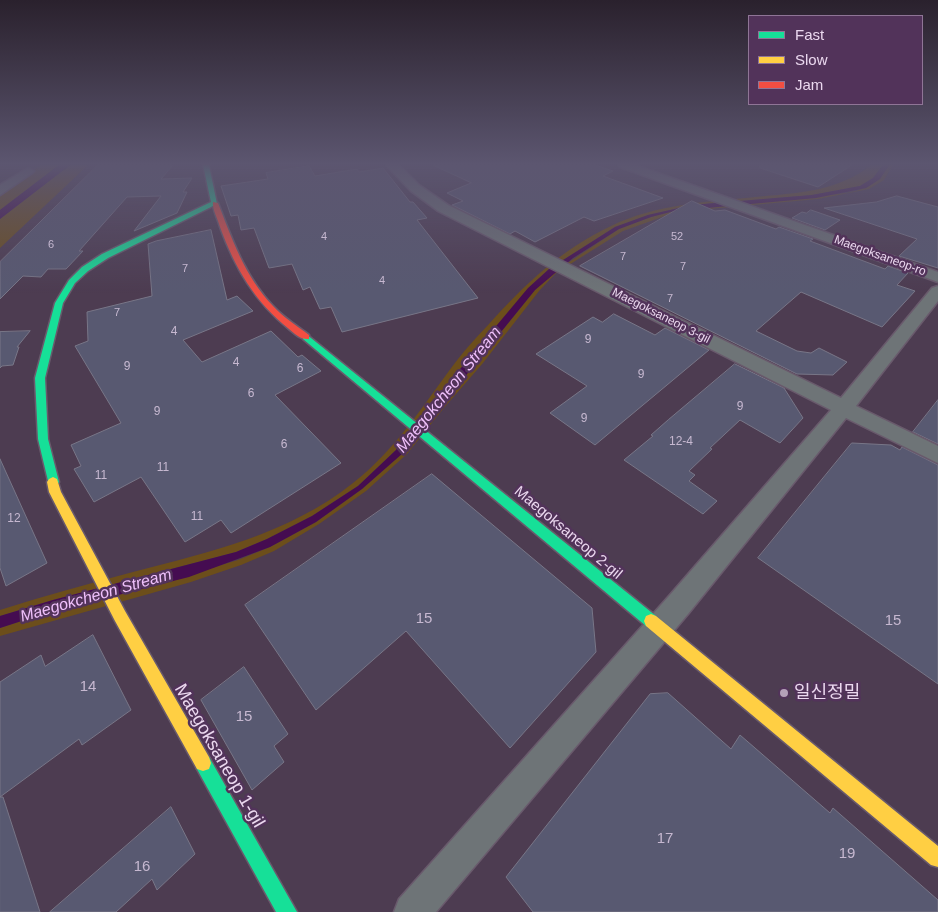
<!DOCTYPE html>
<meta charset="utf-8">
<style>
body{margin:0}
#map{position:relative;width:938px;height:912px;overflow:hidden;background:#4d3c51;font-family:Arial,sans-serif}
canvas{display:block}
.legend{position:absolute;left:748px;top:15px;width:175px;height:90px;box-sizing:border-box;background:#52335a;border:1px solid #8f7596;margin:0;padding:6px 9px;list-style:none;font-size:15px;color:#ebd8ef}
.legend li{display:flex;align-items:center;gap:10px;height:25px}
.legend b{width:25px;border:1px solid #8f7596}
</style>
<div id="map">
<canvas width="938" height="912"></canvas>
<ul class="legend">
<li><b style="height:6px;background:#16e098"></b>Fast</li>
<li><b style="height:6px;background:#ffcf43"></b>Slow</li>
<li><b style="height:6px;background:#f24e42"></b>Jam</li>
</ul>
</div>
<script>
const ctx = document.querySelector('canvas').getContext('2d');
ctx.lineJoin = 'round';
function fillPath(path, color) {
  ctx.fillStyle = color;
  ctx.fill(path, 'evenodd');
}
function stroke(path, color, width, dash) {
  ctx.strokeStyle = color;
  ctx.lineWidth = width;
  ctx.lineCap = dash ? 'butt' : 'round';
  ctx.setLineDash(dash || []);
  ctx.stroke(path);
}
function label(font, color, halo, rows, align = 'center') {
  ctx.font = font + ' Arial,"Noto Sans KR",sans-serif';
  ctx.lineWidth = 5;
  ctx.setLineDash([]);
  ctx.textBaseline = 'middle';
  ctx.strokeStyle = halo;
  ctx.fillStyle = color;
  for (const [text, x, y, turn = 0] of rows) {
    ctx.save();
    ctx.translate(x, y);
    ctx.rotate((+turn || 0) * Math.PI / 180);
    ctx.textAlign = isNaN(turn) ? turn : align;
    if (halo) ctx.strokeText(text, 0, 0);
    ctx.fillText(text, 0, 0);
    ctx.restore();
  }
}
fillPath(new Path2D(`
 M 41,165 L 59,165 L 0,210 L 0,195 Z
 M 70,165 L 88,165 L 0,248 L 0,219 Z
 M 871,165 L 883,165 L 873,178 L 860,186 L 812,195 L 692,205 L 648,215 L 615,227 L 549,269 L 468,359 L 396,450 L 358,486 L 312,516 L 267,539 L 236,552 L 53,600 L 0,616 L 0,610 C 44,596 88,584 133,572 C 210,552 289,534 353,483 C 397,449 425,402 458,359 C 467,347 478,336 489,324 C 524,285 562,249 611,226 C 656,204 707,202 755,197 C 797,193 837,192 871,165 Z
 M 889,165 L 893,165 L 884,180 L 869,189 L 818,199 L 676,212 L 623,231 L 556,273 L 539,291 L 483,363 L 443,409 L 407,454 L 366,491 L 319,524 L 274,551 L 241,565 L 191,582 L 0,636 L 0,628 L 43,614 L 134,591 L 238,560 L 270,547 L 316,522 L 362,489 L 403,453 L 535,290 L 554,272 L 619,229 L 651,217 L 674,211 L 847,193 C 869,188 877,184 889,165 Z`), '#6c4e1b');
fillPath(new Path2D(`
 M 59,165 L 70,165 L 0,219 L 0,210 Z
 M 883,165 L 889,165 L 880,179 L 866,188 L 816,198 L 674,211 L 651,217 L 619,229 L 573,258 L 535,290 L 403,453 L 362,489 L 316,522 L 270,547 L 189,577 L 43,614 L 0,628 L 0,616 L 53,600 L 236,552 L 267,539 L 312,516 L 358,486 L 396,450 L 430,405 L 528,288 L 549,269 L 615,227 L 648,215 L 692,205 L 812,195 L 860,186 L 873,178 Z`), '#450c51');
const building = new Path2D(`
 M 98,165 L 173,165 L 161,179 L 192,178 L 183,192 L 187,192 L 177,213 L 134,231 L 161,196 L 127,197 L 79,251 L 83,251 L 66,269 L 48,269 L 41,277 L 23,276 L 0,299 L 0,262 Z
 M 433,165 L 596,165 L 613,171 L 603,176 L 663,198 L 594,221 L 584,217 L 535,242 L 515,231 L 510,234 L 452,205 L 463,201 L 447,193 L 471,183 Z
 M 760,165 L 852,165 L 818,187 L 760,168 Z
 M 309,166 L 315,176 L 357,169 L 359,172 L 383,168 L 410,202 L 413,202 L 427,218 L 417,220 L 478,298 L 342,332 L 331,307 L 320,309 L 310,287 L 303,290 L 292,264 L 269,268 L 254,228 L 241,230 L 238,215 L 231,216 L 221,186 L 268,179 L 266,173 Z
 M 897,196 L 938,207 L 938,268 L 899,256 L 917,239 L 824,208 L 876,202 Z
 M 692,201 L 715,211 L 725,210 L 776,229 L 779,227 L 813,239 L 810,241 L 885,269 L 888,266 L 908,273 L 897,285 L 915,291 L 882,327 L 801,292 L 756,331 L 797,351 L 811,353 L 819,348 L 847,362 L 833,375 L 797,374 L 580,266 Z
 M 811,210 L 840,220 L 825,230 L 792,218 L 802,212 L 806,213 Z
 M 211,230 L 227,300 L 237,296 L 253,311 L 183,340 L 202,362 L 271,331 L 298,357 L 302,355 L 321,371 L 275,395 L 341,463 L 231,533 L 221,520 L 185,542 L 141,477 L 94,502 L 74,469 L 81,466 L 71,445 L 121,423 L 75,346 L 88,341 L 87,312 L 152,296 L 148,244 L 156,241 Z
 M 614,314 L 655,335 L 665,328 L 709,350 L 595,445 L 550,413 L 587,386 L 536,354 L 593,317 L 602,322 Z
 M 30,331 L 17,347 L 19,347 L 13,365 L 2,366 L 0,368 L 0,332 Z
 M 735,364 L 784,388 L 803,418 L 780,443 L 740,420 L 710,448 L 712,449 L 689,471 L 695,475 L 689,481 L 717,501 L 703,514 L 624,460 L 653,436 L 651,435 L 668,420 Z
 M 938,400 L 938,444 L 913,432 Z
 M 852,443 L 891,445 L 900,450 L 902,447 L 938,465 L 938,684 L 758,558 Z
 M 0,459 L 47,563 L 6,586 L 0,568 Z
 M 432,474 L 592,608 L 596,652 L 510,748 L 406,631 L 316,710 L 245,605 Z
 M 93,635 L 131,710 L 82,745 L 79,739 L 0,797 L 0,682 L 41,655 L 45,666 Z
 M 244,667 L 288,734 L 274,746 L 284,762 L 252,790 L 201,700 Z
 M 668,693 L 731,749 L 740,735 L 830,813 L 833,808 L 938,900 L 938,912 L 533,912 L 506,877 L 650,694 Z
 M 0,797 L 3,797 L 40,912 L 0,912 Z
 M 171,807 L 195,854 L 157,890 L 152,879 L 116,912 L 50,912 Z`);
fillPath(building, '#585971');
stroke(building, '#787687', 1);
const street = new Path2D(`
 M 386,165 L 399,165 L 419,185 L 448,205 L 841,398 L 932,288 L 938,286 L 938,301 L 856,406 L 938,446 L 938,463 L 846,418 L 688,614 L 436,912 L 394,912 L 399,899 L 669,596 L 831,410 L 438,211 L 411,191 Z
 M 618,165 L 635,165 L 938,272 L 938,282 L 620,167 Z
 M 28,168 L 34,171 L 32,173 L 0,195 L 0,185 Z`);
const fast = new Path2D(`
 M 203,165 L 209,165 L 217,204 L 108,258 L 88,271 L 75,283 L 63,303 L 45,378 L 48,439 L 59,482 L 57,485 L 49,485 L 38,439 L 35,378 L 55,303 L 69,280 L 82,267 L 102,254 L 211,202 Z
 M 306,334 L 656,616 L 658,621 L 656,626 L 651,628 L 646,626 L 303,339 L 303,335 Z
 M 203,755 L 209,757 L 297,912 L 276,912 L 197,769 L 195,763 L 197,757 Z`);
const slow = new Path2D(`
 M 53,477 L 57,479 L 61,492 L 125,611 L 209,757 L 211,763 L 209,769 L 203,771 L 197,769 L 115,621 L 49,492 L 47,482 L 49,479 Z
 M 651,614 L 656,616 L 938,846 L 938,867 L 931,865 L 646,626 L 644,621 L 646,616 Z`);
const jam = new Path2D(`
 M 213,202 L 218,203 C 232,239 245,277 273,306 C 283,317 297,326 309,335 L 309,339 C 301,340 295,334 289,329 C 255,302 235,268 220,227 C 218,219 212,209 213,202 Z`);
stroke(street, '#695a6c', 3);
stroke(fast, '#695a6c', 3);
stroke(slow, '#695a6c', 3);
stroke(jam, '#695a6c', 3);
fillPath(street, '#6e7477');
fillPath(fast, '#16e098');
fillPath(slow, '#ffcf43');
fillPath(jam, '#f24e42');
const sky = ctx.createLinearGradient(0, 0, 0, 293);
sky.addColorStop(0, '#2a212d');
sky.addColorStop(0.56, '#5c5670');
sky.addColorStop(1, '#5c567000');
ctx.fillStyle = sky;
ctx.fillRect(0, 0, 938, 293);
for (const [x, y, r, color] of [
 [784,693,5,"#b4a1b8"]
]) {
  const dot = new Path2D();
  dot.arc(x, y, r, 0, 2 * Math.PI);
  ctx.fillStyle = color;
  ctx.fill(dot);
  stroke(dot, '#52335a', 2);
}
label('11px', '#c6b8d0', null, [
 ["4",324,237],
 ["52",677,237],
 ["6",51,245],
 ["7",623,257],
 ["7",683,267],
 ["7",185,269],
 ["4",382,281],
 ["7",670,299],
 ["7",117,313]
]);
label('12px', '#ebd8ef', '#52335a', [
 ["Maegoksaneop-ro",880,256,20],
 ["Maegoksaneop 3-gil",661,316,27]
]);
label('12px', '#c6b8d0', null, [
 ["4",174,332],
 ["9",588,340],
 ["4",236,363],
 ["9",127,367],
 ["6",300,369],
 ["9",641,375],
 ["6",251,394],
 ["9",740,407],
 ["9",157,412],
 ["9",584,419],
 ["12-4",681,442],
 ["6",284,445],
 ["11",163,468],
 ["11",101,476],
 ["11",197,517],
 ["12",14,519]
]);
label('15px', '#ebd8ef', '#52335a', [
 ["Maegoksaneop 2-gil",568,533,40]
]);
label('15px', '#c6b8d0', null, [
 ["15",424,619],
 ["15",893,621],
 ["14",88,687],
 ["15",244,717],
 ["17",665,839],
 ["19",847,854],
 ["16",142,867]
]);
label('italic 16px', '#efc0fb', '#52335a', [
 ["Maegokcheon Stream",449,390,-51],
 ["Maegokcheon Stream",96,596,-16]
]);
label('18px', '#ebd8ef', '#52335a', [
 ["일신정밀",794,693]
], 'left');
label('18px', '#ebd8ef', '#52335a', [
 ["Maegoksaneop 1-gil",219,756,60]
]);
</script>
